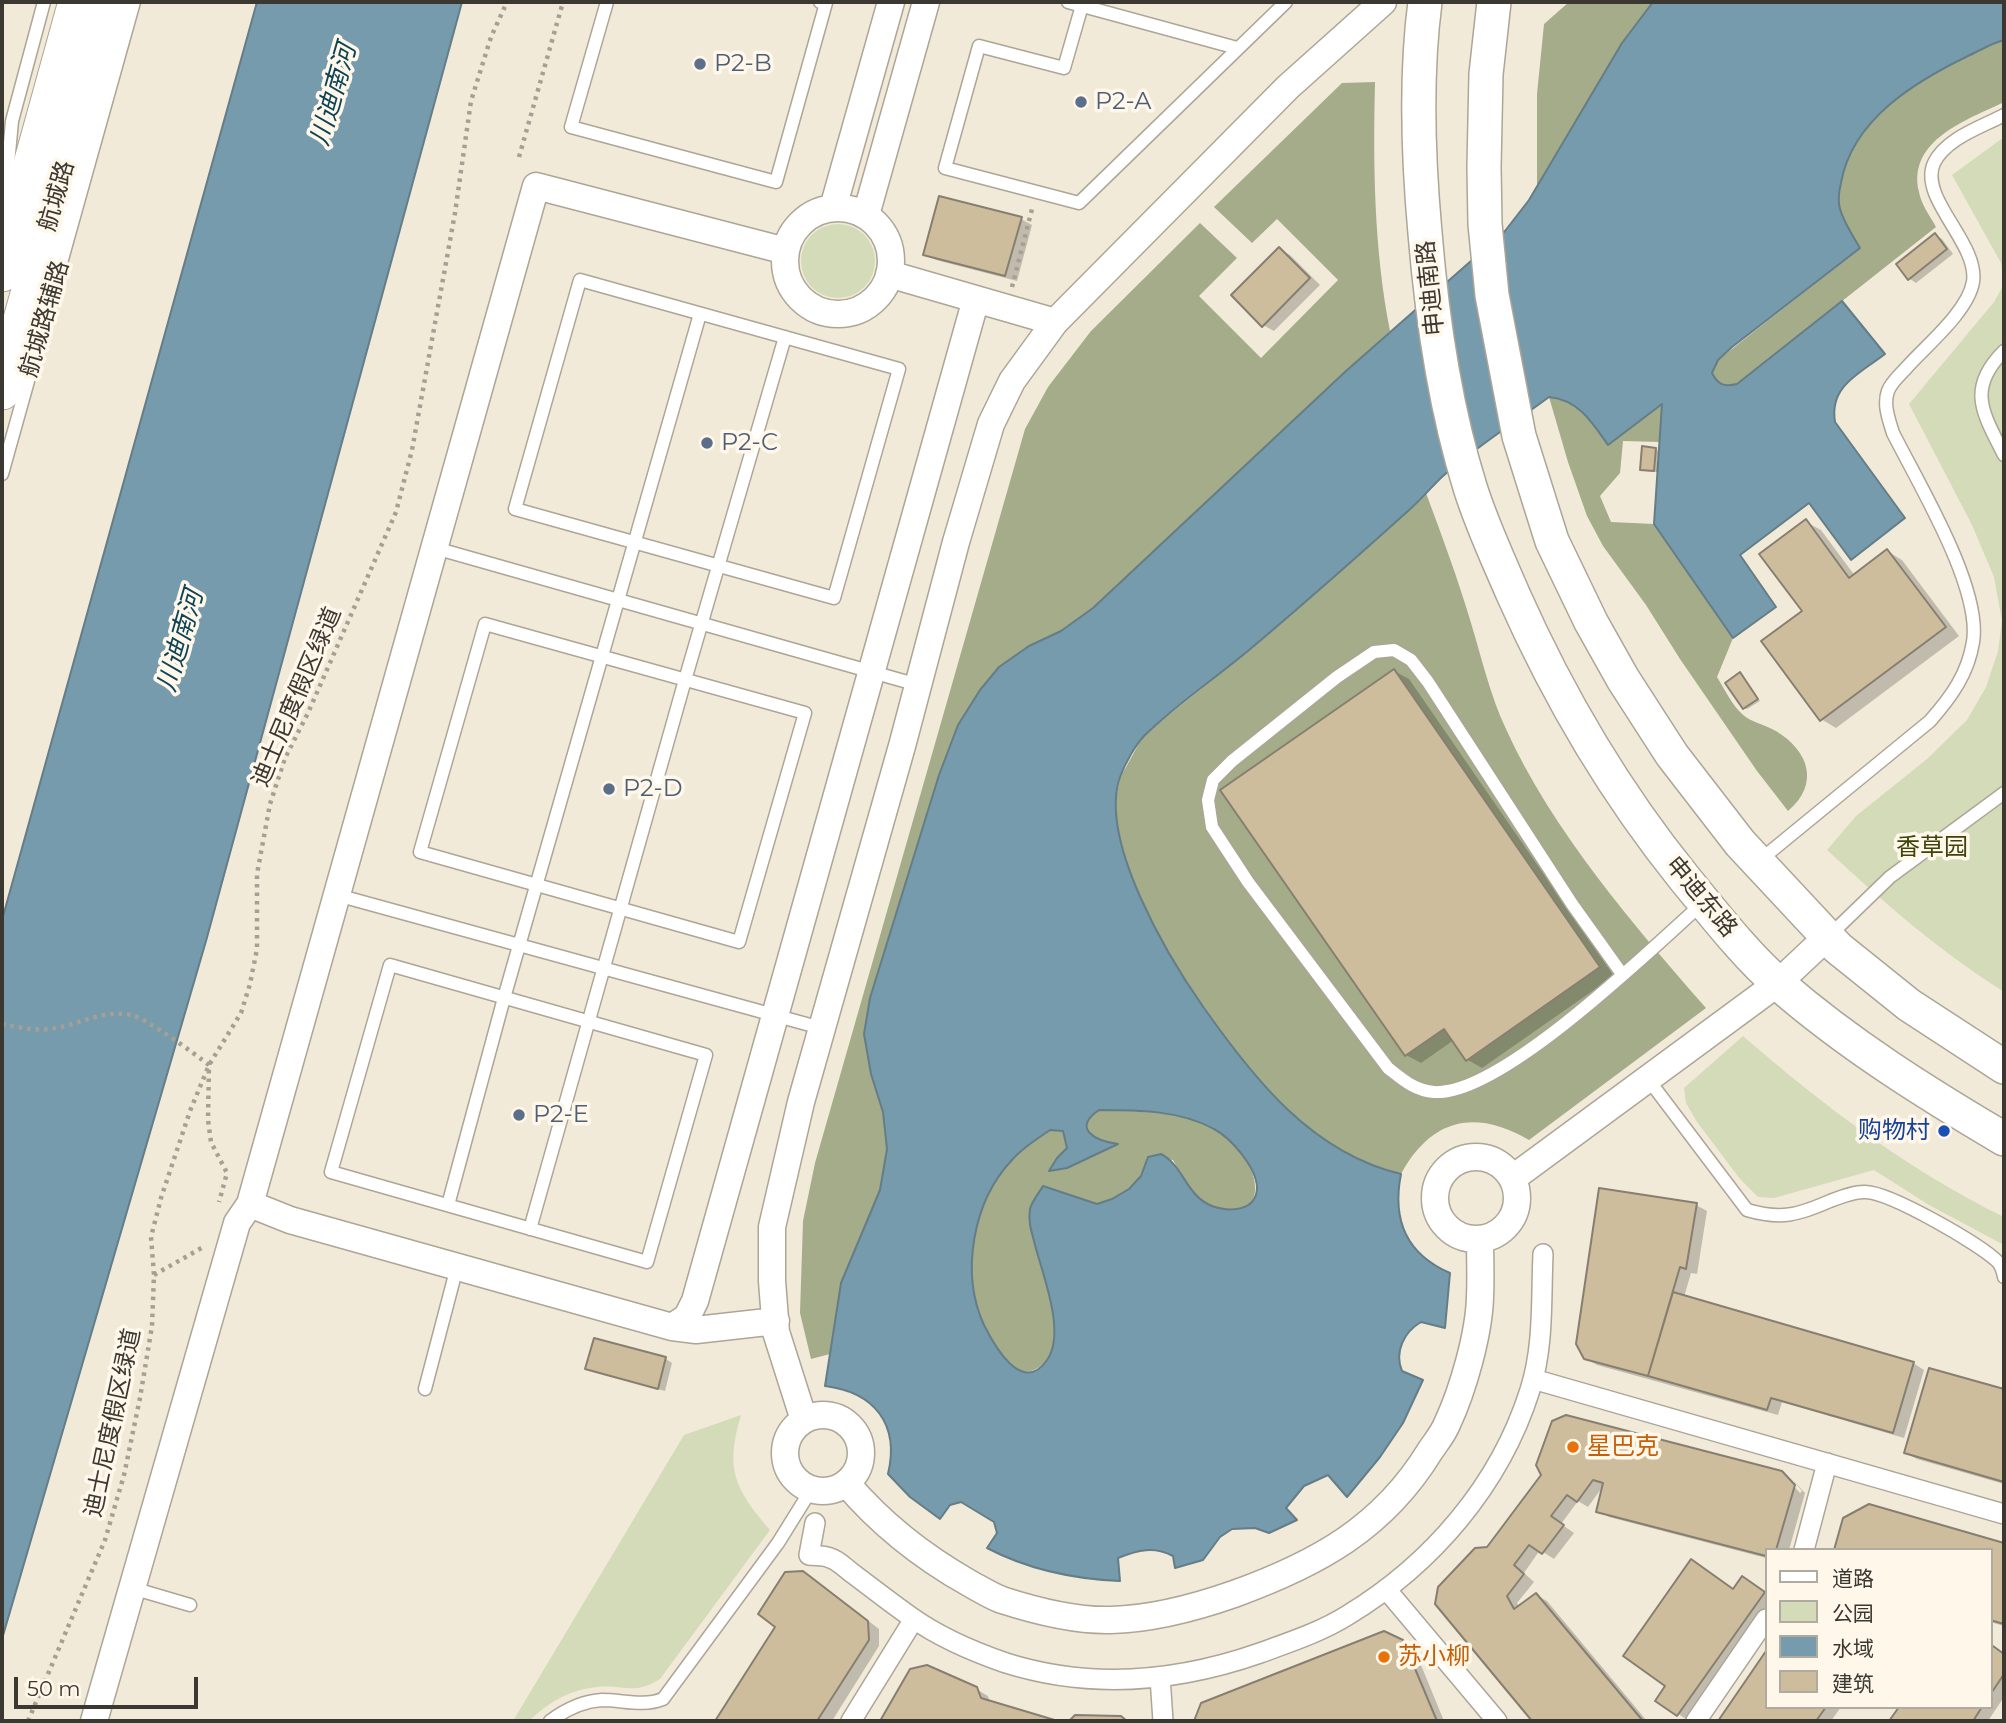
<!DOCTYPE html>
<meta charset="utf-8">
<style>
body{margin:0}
#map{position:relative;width:2006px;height:1723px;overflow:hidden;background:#f2ead9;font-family:Montserrat,"Noto Sans SC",sans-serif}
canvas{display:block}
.frame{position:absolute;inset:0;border:4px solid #3b3832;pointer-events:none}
.legend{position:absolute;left:1765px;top:1548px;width:228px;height:161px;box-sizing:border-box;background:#fef7ea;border:2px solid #b0aba0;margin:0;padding:9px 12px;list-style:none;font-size:21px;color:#3b3832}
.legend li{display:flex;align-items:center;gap:14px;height:35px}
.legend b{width:35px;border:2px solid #b0aba0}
.scale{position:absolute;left:14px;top:1677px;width:184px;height:32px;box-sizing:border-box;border:4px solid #3b3832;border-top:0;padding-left:9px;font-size:21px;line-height:24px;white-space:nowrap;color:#3b3832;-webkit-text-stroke:5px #fef7ea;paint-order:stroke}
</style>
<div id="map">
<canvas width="2006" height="1723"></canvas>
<div class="frame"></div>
<ul class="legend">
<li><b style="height:9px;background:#fff"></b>道路</li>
<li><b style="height:19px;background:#d4dbb9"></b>公园</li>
<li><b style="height:19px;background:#769bac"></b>水域</li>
<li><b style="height:19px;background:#cdbd9c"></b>建筑</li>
</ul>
<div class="scale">50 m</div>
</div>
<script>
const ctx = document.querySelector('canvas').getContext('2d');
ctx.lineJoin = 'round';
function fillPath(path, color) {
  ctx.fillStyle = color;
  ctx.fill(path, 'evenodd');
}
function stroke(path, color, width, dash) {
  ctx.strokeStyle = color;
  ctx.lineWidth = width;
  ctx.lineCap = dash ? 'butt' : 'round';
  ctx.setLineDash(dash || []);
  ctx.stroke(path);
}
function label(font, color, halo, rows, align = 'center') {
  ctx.font = font + ' Montserrat,"Noto Sans SC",sans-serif';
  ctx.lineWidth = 7;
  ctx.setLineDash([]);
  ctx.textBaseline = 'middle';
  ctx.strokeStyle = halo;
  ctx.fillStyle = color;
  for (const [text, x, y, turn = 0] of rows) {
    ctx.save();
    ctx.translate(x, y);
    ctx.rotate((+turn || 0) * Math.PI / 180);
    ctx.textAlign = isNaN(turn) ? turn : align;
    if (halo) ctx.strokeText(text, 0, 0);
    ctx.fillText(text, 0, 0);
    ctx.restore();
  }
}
fillPath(new Path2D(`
 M 2004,137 L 2004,992 C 1939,951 1883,902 1827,850 L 1856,816 L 1927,759 L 1967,720 L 1986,687 L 1998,651 L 2002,621 L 1994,577 L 1972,525 L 1909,404 L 1994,302 L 2004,284 L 2001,263 L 1952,175 Z
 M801 261a37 37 0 1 1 74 0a37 37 0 1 1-74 0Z
 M 1743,1036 C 1824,1106 1908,1170 2004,1217 L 2004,1245 L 1929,1205 L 1874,1170 L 1774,1198 L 1758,1197 L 1740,1179 L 1697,1122 L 1686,1103 L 1684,1088 Z
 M 741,1415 C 725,1469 734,1488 770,1530 L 660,1679 C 633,1696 625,1684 597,1687 C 569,1690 549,1702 529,1721 L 513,1721 L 684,1435 Z`), '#d4dbb9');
fillPath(new Path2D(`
 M 1569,2 L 1653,2 L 1622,43 L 1537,186 L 1537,94 L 1544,24 Z
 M 2004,40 L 2004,102 C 1967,120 1907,140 1919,192 C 1921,204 1930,216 1936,227 L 1737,384 C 1724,387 1718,385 1712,373 L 1718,360 L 1860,248 C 1853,236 1844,223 1840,210 C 1838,202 1839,191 1841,183 C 1852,119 1916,81 1970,55 C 1981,50 1992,43 2004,40 Z
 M 1375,82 C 1373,166 1374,249 1390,331 L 1093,608 L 1061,631 L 1029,646 L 958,725 L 939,776 L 870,998 L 864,1034 L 871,1074 L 883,1112 L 887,1149 L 880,1190 L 841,1283 L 830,1354 L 811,1359 L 800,1313 L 803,1221 L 815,1163 L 1025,429 L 1048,387 L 1091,331 L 1200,223 L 1237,258 L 1199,296 L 1261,358 L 1338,280 L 1277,219 L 1252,243 L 1214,207 L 1342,83 Z
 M 1549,397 C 1579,400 1592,422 1608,444 L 1662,403 L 1660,442 L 1623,441 L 1620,473 L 1600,496 L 1611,522 L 1654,524 L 1733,638 L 1717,677 C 1724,688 1732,705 1742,714 C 1750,722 1766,725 1776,731 C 1809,751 1820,784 1788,811 L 1757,771 L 1680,659 L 1646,605 L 1603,546 L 1587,516 L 1568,462 Z
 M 1426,493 C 1442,536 1458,579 1471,623 C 1482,659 1490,695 1506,729 C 1551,829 1634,926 1706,1008 L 1529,1140 C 1475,1109 1432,1118 1401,1174 L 1361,1162 L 1333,1146 L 1305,1125 L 1267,1090 L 1232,1048 L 1193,994 L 1157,935 L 1131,875 L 1116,824 L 1115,803 L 1120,778 L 1143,736 L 1254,646 ZM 1393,669 L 1600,967 L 1467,1061 L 1444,1029 L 1405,1056 L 1220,790 Z
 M 1099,1110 C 1130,1110 1165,1110 1195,1120 C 1214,1126 1230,1139 1242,1154 C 1259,1175 1265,1216 1226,1209 C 1215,1207 1204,1204 1196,1197 C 1186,1188 1180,1171 1173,1160 L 1148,1157 L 1141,1176 L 1129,1189 L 1112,1199 L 1097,1204 L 1078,1199 L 1029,1220 C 1038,1256 1060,1309 1053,1346 C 1049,1363 1031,1379 1014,1368 C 1000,1357 991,1340 984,1325 C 960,1273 973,1201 1012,1160 C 1022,1148 1037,1139 1050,1130 L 1063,1131 L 1067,1148 L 1057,1158 L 1050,1171 L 1067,1168 L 1116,1144 C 1094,1141 1072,1128 1099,1110 Z`), '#a4ac89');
const water = new Path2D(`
 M 257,2 L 462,2 L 206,941 L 2,1639 L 2,920 Z
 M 1653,2 L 2004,2 L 2004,40 C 1992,43 1981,50 1970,55 C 1916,81 1852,119 1841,183 C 1839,191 1838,202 1840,209 C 1844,223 1853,236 1860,248 L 1732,347 L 1718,360 L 1712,373 C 1718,385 1724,387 1737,384 L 1842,301 L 1885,354 C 1859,374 1829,386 1835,422 L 1905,518 L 1851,560 L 1809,503 L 1740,555 L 1776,607 L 1733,638 L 1654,524 L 1662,404 L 1608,445 C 1592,422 1579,400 1549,397 C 1514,423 1476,447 1443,476 C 1431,487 1421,500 1408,511 C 1358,556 1307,601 1255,645 C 1220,675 1179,702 1145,735 C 1135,745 1125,764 1120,777 C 1098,840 1168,957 1204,1008 C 1254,1079 1312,1153 1401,1174 C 1392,1219 1406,1254 1450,1273 L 1445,1328 L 1421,1322 C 1404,1332 1394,1352 1402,1371 L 1423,1380 L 1403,1423 L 1380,1457 L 1347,1497 L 1328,1475 L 1304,1486 L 1286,1508 L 1297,1520 L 1269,1533 L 1255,1528 L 1232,1529 L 1220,1537 L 1203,1560 L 1175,1568 L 1173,1556 C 1154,1546 1138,1550 1118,1558 L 1120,1581 C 1073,1579 1029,1570 987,1548 L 997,1533 L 994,1522 L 961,1502 L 950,1505 L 940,1519 L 910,1497 L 888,1474 C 900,1424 874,1392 825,1386 L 841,1283 L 880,1190 L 887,1149 L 883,1112 L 871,1074 L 864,1034 L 870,998 L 939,775 L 958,725 L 980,690 L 999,667 L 1029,646 L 1061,631 L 1093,608 L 1346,371 L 1505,231 L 1529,200 L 1622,43 ZM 1099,1110 C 1136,1110 1180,1110 1214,1129 C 1231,1138 1256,1167 1257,1187 C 1257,1212 1229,1212 1212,1206 C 1186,1196 1184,1166 1161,1154 L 1148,1157 L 1141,1176 L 1129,1189 L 1112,1199 L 1097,1204 L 1043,1186 C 1039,1193 1032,1201 1030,1209 C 1028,1220 1031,1230 1034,1241 C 1041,1271 1067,1332 1047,1360 C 1022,1396 994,1345 984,1325 C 960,1273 973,1201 1012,1160 C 1022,1148 1037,1139 1050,1130 L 1063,1131 L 1067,1148 L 1057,1158 L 1049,1171 L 1067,1168 L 1118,1144 C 1096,1141 1071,1129 1099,1110 Z`);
fillPath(water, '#769bac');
stroke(water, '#647d87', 2);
fillPath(new Path2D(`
 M 1021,219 L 1032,225 L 1017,281 L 936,260 L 925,254 Z
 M 1935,235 L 1942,239 L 1953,254 L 1916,283 L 1910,279 L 1898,264 Z
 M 1279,249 L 1290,255 L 1320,285 L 1274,331 L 1263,325 Z
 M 1656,449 L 1658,451 L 1657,472 L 1645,471 L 1642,469 Z
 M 1806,522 L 1821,530 L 1855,576 L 1887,551 L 1902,560 L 1959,636 L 1836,728 L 1821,719 L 1804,612 Z
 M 1394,671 L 1409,679 L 1614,976 L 1482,1068 L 1468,1060 L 1454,1040 L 1421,1063 L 1406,1055 Z
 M 1740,674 L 1760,701 L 1747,709 L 1744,708 Z
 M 1696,1205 L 1707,1211 L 1697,1274 L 1691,1273 L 1684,1297 L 1913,1363 L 1924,1370 L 1904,1438 L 1782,1402 L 1778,1415 L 1597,1365 L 1585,1358 Z
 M 595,1340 L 666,1359 L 672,1363 L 665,1391 L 594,1372 L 587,1368 Z
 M 1930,1370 L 2004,1391 L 2004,1484 L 1917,1459 L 1906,1453 Z
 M 1783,1474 L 1800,1493 L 1802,1491 L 1791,1478 L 1805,1493 L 1789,1550 L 1766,1550 L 1766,1558 L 1609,1517 L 1598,1511 L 1604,1485 L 1588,1507 L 1578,1501 L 1561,1524 L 1574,1533 L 1554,1559 L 1540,1550 L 1524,1573 L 1534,1582 L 1517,1603 L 1519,1607 L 1536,1595 L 1547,1601 L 1647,1721 L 1534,1721 L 1437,1604 L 1488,1549 L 1543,1476 Z
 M 1869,1506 L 2004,1545 L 2004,1626 L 1990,1622 L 1990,1550 Z
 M 814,1579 L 879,1629 L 879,1646 L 832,1721 L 717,1721 L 777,1627 Z
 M 1753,1585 L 1766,1594 L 1766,1611 L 1689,1721 L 1657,1700 L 1734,1590 Z
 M 1402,1641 L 1414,1648 L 1444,1721 L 1196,1721 L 1203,1705 Z
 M 1993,1648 L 2004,1654 L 2004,1697 L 1988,1721 L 1892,1721 L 1901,1707 L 1990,1707 L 1990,1653 Z
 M 1766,1654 L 1766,1707 L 1841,1707 L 1831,1721 L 1720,1721 Z
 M 911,1671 L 976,1689 L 988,1696 L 990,1703 L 1052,1721 L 882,1721 Z`), '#0003');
const building = new Path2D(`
 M 939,196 L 1022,217 L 1005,276 L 923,255 Z
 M 1935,233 L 1947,249 L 1908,280 L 1896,264 Z
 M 1279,247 L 1310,278 L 1262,327 L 1231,295 Z
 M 1642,446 L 1656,448 L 1654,471 L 1640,470 Z
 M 1806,519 L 1849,578 L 1887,549 L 1946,627 L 1820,721 L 1761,641 L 1802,611 L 1759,554 Z
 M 1394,669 L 1600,967 L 1466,1061 L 1444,1029 L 1405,1056 L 1220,790 Z
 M 1740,672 L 1758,699 L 1743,709 L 1725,683 Z
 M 1599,1188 L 1697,1203 L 1686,1269 L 1680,1267 L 1648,1376 L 1584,1359 L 1576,1344 Z
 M 1673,1292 L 1914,1362 L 1893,1433 L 1771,1398 L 1767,1410 L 1648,1376 Z
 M 594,1338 L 666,1357 L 658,1389 L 585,1369 Z
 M 1929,1368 L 2004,1389 L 2004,1482 L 1904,1453 Z
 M 1566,1415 L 1782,1471 L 1795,1485 L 1776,1550 L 1766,1550 L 1766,1556 L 1596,1512 L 1603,1483 L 1593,1480 L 1577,1502 L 1567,1495 L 1551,1516 L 1564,1525 L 1542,1554 L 1529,1545 L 1514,1565 L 1524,1574 L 1507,1596 L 1514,1609 L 1536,1593 L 1643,1721 L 1532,1721 L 1435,1604 L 1438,1587 L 1475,1548 L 1487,1547 L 1541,1475 L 1536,1465 L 1552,1421 Z
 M 1869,1504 L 2004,1543 L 2004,1624 L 1990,1620 L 1990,1550 L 1834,1550 L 1843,1518 Z
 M 1691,1559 L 1733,1589 L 1742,1576 L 1765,1592 L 1677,1716 L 1655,1701 L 1665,1686 L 1623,1656 Z
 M 803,1571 L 868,1621 L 869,1640 L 817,1721 L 715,1721 L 775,1627 L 758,1614 L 785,1572 Z
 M 1384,1631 L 1403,1640 L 1437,1721 L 1194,1721 L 1201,1703 Z
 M 1993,1646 L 2004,1654 L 2004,1674 L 1990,1695 L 1990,1650 Z
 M 1766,1651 L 1766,1707 L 1826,1707 L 1816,1721 L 1718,1721 Z
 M 927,1665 L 977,1687 L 981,1698 L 1058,1721 L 880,1721 L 910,1669 Z
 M 1899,1707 L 1982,1707 L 1973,1721 L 1889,1721 Z
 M 1075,1715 L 1121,1716 L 1127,1721 L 1069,1721 Z`);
fillPath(building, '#cdbd9c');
stroke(building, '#867f70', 2);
const service = new Path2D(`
 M 607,2 L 571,127 L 776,182 L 826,3 L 820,2
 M 1068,2 L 1237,48
 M 1083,2 L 1064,68 L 979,46 L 945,168 L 1079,203 L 1286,2
 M 2,194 L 7,175 L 12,121 L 44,2
 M 580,280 L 899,369 L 834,598 L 515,509 Z
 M 2004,351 C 1966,389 1983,413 2004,455
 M 2,474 L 134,2
 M 435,548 L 918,685
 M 485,624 L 805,713 L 739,942 L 420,852 Z
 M 1759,861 L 1930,721 C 1951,697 1968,674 1973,642 C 1982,588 1918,483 1893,433 C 1889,420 1883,405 1888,391 C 1891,382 1902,373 1908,366 C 1928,344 1968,311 1973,282 C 1979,243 1918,198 1934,163 C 1946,138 1982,127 2004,115
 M 337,895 L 821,1028
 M 1829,936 L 1890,877 L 2004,793
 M 390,965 L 706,1055 L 647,1262 L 331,1172 Z
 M 1622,974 L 1572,904 L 1428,682 L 1411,660 L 1394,650 L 1374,652 L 1337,677 L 1232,761 L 1213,780 L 1208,800 L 1212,827 L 1248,882 L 1388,1068 C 1402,1079 1415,1091 1434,1092 C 1500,1097 1652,948 1704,902
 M 1648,1079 L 1747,1210 C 1781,1220 1798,1215 1830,1201 C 1840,1197 1855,1191 1866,1192 C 1891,1193 1980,1244 1998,1262 C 2002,1267 2003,1271 2004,1277
 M 448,1205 L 504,998 L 700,314
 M 530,1229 L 685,680 L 785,337
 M 425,1389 L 457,1267
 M 132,1588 L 190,1605
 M 550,1721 C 565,1710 583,1701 602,1700 C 623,1700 643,1707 663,1699 L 778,1543 L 811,1490`);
const pedestrian = new Path2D(`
 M 1533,1379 L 2004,1514
 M 815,1523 L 809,1555 C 816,1556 824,1555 830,1558 C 838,1560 845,1568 852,1573 C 872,1588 891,1603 911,1617 C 939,1637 974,1652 1006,1663 C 1092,1690 1177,1682 1260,1653 C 1290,1642 1321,1632 1348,1615 C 1432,1564 1500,1485 1530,1390 C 1544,1347 1541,1299 1543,1254
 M 1804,1550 L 1827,1463
 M 1386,1589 L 1497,1721
 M 1160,1677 L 1163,1721
 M 851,1721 L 914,1619
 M 1696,1721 L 1766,1619`);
const minor = new Path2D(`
 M 833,208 L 891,2
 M785 261a53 53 0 1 1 106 0a53 53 0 1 1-106 0Z
 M 866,215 L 926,2
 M 889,274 L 1055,322
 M1435 1198a41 41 0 1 1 82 0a41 41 0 1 1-82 0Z
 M 1513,1178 L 1778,983 L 1827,937
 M 250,1204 L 290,1220 L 672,1327 L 696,1330 L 776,1321
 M 672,1327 L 687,1317 L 695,1301 L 976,299
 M785 1453a38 38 0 1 1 76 0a38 38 0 1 1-76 0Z
 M 804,1420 L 776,1332 L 772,1281 L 772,1227 L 801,1102 L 902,746 L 956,542 L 991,424 L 1012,381 L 1055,322 L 1288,87 L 1383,2
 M 847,1484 C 882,1525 923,1557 969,1583 C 980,1589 991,1596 1002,1600 C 1036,1611 1075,1621 1111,1620 C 1153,1619 1194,1608 1234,1594 C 1317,1564 1383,1528 1430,1451 C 1436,1442 1443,1434 1447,1424 C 1463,1390 1479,1334 1480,1297 C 1481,1278 1480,1258 1480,1239
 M 94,1721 L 237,1223 L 250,1204 L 536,186 L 786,251`);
const tertiary = new Path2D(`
 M 1425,2 C 1415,78 1418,156 1425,233 C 1432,318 1444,404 1470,487 C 1481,523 1498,559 1513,594 C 1559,698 1613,790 1685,879 C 1713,913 1747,957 1780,985 C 1848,1044 1926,1093 2004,1139
 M 1494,2 L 1486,74 L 1484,167 L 1485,224 L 1492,295 L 1519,436 L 1552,541 L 1591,622 L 1623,679 L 1672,755 L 1740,843 L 1838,948 L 1909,1005 L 2004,1067`);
const secondary = new Path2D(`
 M 2,273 L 77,2
 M 2,391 L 111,2`);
stroke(service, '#ada596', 15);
stroke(pedestrian, '#ada596', 22);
stroke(minor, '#ada596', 29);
stroke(tertiary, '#ada596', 36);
stroke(secondary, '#ada596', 39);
stroke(new Path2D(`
 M 519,157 L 563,2
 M 1012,287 L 1032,209
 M 2,1024 C 18,1027 34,1031 51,1029 C 78,1025 103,1009 131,1015 C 146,1018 195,1054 209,1065 L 208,1120 L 211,1142 L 227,1173 L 219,1202
 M 154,1275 L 205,1246
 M 28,1721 L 105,1540 L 124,1475 L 140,1398 L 152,1326 L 154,1275 L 151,1237 L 161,1198 L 190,1111 L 209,1065 L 241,1013 L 250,984 L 257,949 L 257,874 L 270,804 L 285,758 L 308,713 L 396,512 L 412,450 L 455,213 L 471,101 L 491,37 L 507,2`), '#a6a094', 4.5, [3.5, 5]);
stroke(service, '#fff', 12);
stroke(pedestrian, '#fff', 19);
stroke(minor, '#fff', 26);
stroke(tertiary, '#fff', 33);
stroke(secondary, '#fff', 37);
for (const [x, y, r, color] of [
 [700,64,7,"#5c6f8a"],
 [1081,102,7,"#5c6f8a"],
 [707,443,7,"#5c6f8a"],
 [609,789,7,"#5c6f8a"],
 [519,1115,7,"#5c6f8a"],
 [1944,1131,7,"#1a4fb4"],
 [1573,1447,7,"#e8710a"],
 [1384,1657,7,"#e8710a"]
]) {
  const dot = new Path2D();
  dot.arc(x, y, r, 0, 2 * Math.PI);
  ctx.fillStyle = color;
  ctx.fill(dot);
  stroke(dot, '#fef7ea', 2.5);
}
label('24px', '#4e5e75', '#fef7ea', [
 ["P2-B",714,64],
 ["P2-A",1095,102],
 ["P2-C",721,443],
 ["P2-D",623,789],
 ["P2-E",533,1115]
], 'left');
label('24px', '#3b3832', '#fef7ea', [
 ["航城路",57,196,-74],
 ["申迪南路",1431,288,-96],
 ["航城路辅路",45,319,-74],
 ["迪士尼度假区绿道",297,697,-67],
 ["申迪东路",1701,897,50],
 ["迪士尼度假区绿道",113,1423,-78]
]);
label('24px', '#3c4409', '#fef7ea', [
 ["香草园",1932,848]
]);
label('24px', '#164399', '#fef7ea', [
 ["购物村",1930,1131]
], 'right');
label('24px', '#c56008', '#fef7ea', [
 ["星巴克",1587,1447],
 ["苏小柳",1398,1657]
], 'left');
label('italic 26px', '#0d4356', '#fef7ea', [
 ["川迪南河",334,95,-74],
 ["川迪南河",181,641,-74]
]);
</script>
